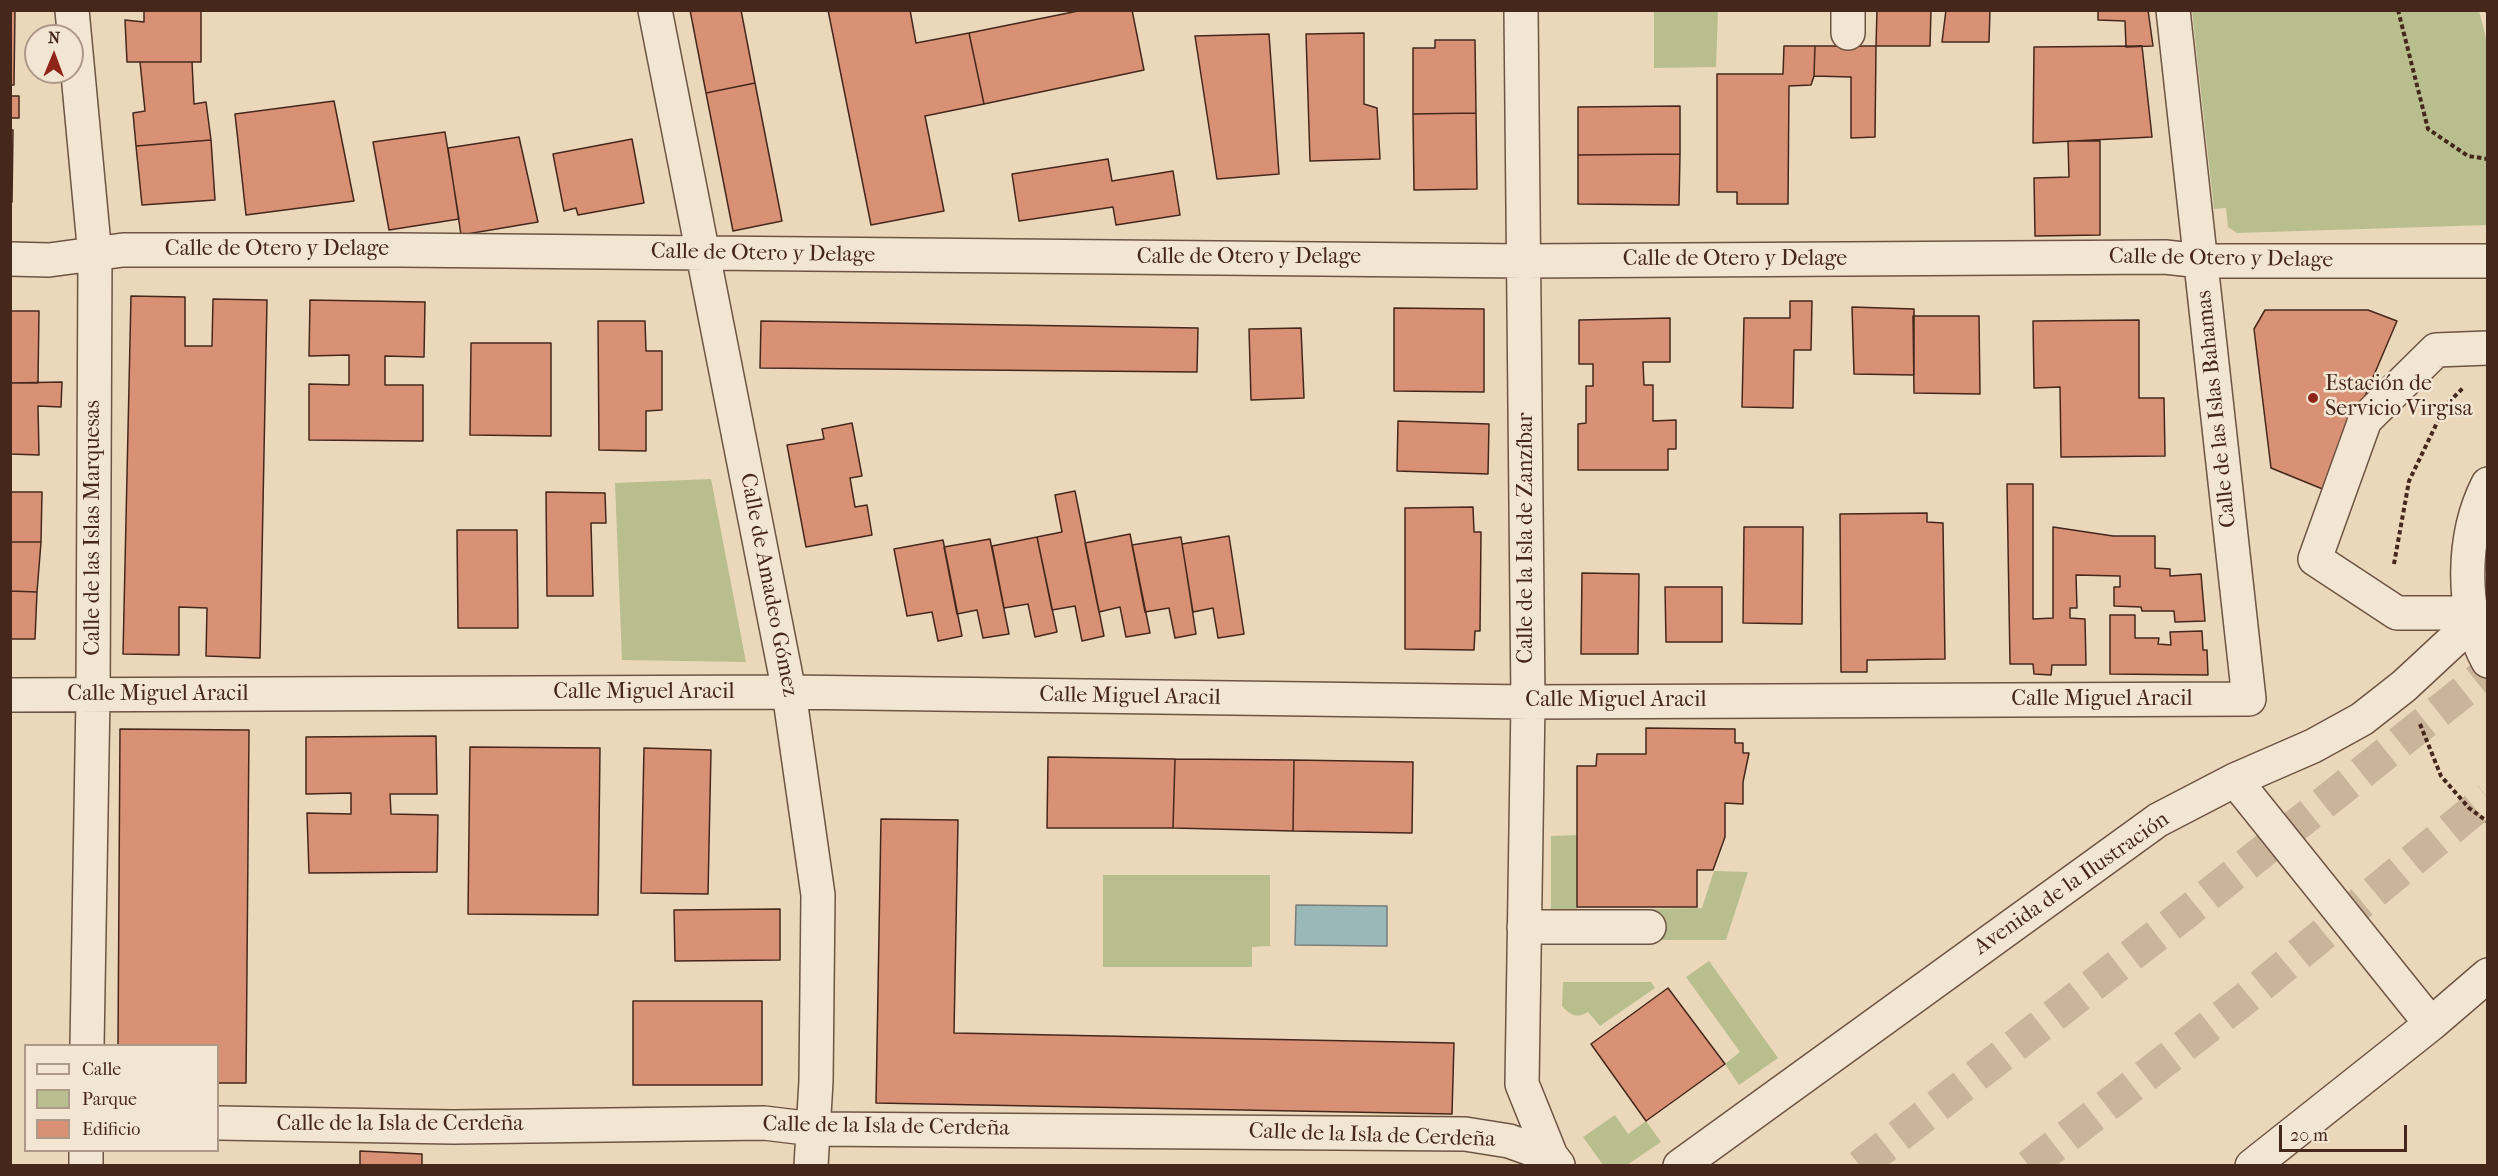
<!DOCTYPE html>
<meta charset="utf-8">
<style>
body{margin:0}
#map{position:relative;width:2498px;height:1176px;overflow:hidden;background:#ebd7ba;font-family:"IM FELL French Canon",serif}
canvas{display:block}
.frame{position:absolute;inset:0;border:12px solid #45281b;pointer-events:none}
.legend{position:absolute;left:24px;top:1044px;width:195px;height:108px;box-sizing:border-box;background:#f2e5d2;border:2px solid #ad9989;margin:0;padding:8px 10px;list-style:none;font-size:18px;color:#45281b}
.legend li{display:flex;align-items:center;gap:12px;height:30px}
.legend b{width:30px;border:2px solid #ad9989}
.north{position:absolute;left:24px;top:24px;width:60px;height:60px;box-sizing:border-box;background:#f2e5d2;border:2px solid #ad9989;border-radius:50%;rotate:1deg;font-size:16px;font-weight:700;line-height:24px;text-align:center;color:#45281b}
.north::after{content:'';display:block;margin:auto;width:21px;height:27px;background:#8f2418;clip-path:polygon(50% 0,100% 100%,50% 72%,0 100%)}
.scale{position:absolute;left:2279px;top:1125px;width:128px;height:27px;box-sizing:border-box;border:3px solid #45281b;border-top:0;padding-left:8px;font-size:18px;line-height:21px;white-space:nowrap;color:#45281b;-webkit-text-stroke:4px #f2e5d2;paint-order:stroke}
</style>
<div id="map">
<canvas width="2498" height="1176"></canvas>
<div class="frame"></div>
<ul class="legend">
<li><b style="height:8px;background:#f2e5d2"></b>Calle</li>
<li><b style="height:16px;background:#b9be8f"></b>Parque</li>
<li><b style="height:16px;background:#d89174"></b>Edificio</li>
</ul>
<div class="north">N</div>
<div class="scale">20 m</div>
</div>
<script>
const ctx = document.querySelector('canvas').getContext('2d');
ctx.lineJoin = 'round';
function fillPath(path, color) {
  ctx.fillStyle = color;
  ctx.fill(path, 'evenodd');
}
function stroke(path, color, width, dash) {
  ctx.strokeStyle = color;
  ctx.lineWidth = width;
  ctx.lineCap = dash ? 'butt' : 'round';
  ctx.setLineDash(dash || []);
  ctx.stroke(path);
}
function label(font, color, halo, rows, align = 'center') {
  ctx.font = font + ' "IM FELL French Canon",serif';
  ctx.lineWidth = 5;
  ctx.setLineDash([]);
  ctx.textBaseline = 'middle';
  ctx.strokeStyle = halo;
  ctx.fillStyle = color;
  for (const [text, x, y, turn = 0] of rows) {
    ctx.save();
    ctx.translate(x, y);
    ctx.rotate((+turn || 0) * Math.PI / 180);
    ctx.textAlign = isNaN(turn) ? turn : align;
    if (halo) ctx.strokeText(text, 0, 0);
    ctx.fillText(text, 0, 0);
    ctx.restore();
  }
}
fillPath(new Path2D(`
 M 1654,11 L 1718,11 L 1716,67 L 1654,68 Z
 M 2192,11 L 2479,11 L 2488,46 L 2487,225 L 2237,233 L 2228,227 L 2226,208 L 2214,209 Z
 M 711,479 L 746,662 L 622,660 L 615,483 Z
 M 1577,835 L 1577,915 L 1551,915 L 1551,836 Z
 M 1714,871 L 1748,872 L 1726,940 L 1649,940 L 1649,909 L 1702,908 Z
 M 1103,875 L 1270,875 L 1270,946 L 1252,947 L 1252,967 L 1103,967 Z
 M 1709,961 L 1778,1058 L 1739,1085 L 1725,1064 L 1740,1052 L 1686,977 Z
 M 1563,982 L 1651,982 L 1655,988 L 1600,1026 L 1588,1012 C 1577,1019 1570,1015 1562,1006 Z
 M 1615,1115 L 1628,1134 L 1646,1121 L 1661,1142 L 1627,1165 L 1603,1165 L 1583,1137 Z`), '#b9be8f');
const water = new Path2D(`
 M 1296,905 L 1387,906 L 1387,946 L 1295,945 Z`);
fillPath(water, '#9ab8b7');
stroke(water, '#787e79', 1.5);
const building = new Path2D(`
 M 10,10 L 15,10 L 14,85 L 10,85 Z
 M 144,10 L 201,10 L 201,62 L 127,62 L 125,20 L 144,22 Z
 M 690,10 L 741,10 L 755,83 L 706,93 Z
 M 828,10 L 910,10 L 916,43 L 969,33 L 984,104 L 925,116 L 944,211 L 871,225 Z
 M 1083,10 L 1132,10 L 1144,70 L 984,104 L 969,33 Z
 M 1877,10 L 1931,10 L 1930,46 L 1876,46 Z
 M 1946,10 L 1990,10 L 1989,42 L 1942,42 Z
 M 2098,10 L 2148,10 L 2153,46 L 2126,47 L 2125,21 L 2098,20 Z
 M 1364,33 L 1364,104 L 1377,108 L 1380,159 L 1310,161 L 1306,34 Z
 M 1269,34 L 1279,174 L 1217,179 L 1195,36 Z
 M 1435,40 L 1475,40 L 1476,113 L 1413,114 L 1413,48 L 1435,48 Z
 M 1784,46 L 1815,46 L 1814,76 L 1811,85 L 1789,86 L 1788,204 L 1737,204 L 1737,192 L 1717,192 L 1717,74 L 1783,74 Z
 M 1815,46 L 1876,46 L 1875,137 L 1851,138 L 1851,77 L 1814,76 Z
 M 2142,46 L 2152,137 L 2033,143 L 2034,47 Z
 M 140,62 L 192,62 L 194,104 L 206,102 L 211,140 L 136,146 L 133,113 L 145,111 Z
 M 755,83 L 782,221 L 733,231 L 706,93 Z
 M 10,96 L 19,96 L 19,118 L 10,118 Z
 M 334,101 L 354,201 L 246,215 L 235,114 Z
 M 1680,106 L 1680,154 L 1578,155 L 1578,107 Z
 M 1476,113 L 1477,189 L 1414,190 L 1413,114 Z
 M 10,130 L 13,130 L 12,202 L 10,202 Z
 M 445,132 L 459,219 L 389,230 L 373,142 Z
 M 519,137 L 538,222 L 461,235 L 448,148 Z
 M 632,139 L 644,203 L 578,215 L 576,208 L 564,211 L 553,154 Z
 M 211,140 L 215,200 L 142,205 L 136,146 Z
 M 2068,141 L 2100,141 L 2100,235 L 2035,236 L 2034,178 L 2069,177 Z
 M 1680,154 L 1679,205 L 1578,204 L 1578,155 Z
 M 1108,159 L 1112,181 L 1173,171 L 1180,215 L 1116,225 L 1113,207 L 1019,221 L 1012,174 Z
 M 131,296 L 185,297 L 185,346 L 212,346 L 213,299 L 267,300 L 260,658 L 206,656 L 207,608 L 179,607 L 179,655 L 123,654 Z
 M 310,300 L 425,302 L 424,357 L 385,356 L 385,385 L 423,385 L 423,441 L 309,440 L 309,384 L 349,385 L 349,355 L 309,356 Z
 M 1790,301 L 1812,301 L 1811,350 L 1794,350 L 1793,408 L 1742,407 L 1744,318 L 1790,318 Z
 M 1852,307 L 1914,309 L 1914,375 L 1854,374 Z
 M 1394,308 L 1484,309 L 1484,392 L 1394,391 Z
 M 2265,310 L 2368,310 L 2397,321 L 2325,490 L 2271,468 L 2254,329 Z
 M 10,311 L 39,311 L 38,383 L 10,383 Z
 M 1913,316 L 1979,316 L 1980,394 L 1914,393 Z
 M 1670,318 L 1670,362 L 1643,362 L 1644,385 L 1653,385 L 1653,421 L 1676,420 L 1676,449 L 1668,449 L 1668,470 L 1578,470 L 1578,424 L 1586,423 L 1586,386 L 1593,386 L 1593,364 L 1579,364 L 1579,320 Z
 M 2139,320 L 2139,398 L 2164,398 L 2165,456 L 2061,457 L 2060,387 L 2034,388 L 2033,321 Z
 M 598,321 L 645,321 L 646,351 L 662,351 L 662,410 L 646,411 L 646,451 L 599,450 Z
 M 761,321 L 1198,328 L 1197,372 L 760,368 Z
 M 1301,328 L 1304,398 L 1251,400 L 1249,329 Z
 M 471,343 L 551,343 L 551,436 L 470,435 Z
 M 62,382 L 61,407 L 38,406 L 39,455 L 10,454 L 10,383 Z
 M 1398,421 L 1489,424 L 1488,474 L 1397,471 Z
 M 852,423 L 862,476 L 850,478 L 855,507 L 867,505 L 872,535 L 806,547 L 787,445 L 824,439 L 822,429 Z
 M 2007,484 L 2033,484 L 2033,619 L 2053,618 L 2053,527 L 2113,536 L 2155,536 L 2155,568 L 2170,569 L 2170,576 L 2201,574 L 2205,621 L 2175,622 L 2174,611 L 2142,611 L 2141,607 L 2114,606 L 2114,587 L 2120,587 L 2120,576 L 2076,575 L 2077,608 L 2070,608 L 2070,618 L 2085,619 L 2086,665 L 2052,665 L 2051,675 L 2034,674 L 2033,664 L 2010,664 Z
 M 1075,491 L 1104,636 L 1082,641 L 1075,606 L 1052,610 L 1037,537 L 1062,532 L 1055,495 Z
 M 10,492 L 42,492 L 41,542 L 10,542 Z
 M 546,492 L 605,493 L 606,523 L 591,523 L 593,596 L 547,596 Z
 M 1473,507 L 1474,532 L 1481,532 L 1480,631 L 1475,631 L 1474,650 L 1405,649 L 1405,508 Z
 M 1927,513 L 1927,522 L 1943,523 L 1945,659 L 1867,660 L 1867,672 L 1841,672 L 1840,514 Z
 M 1744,527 L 1803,527 L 1802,624 L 1743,623 Z
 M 457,530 L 517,530 L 518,628 L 458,628 Z
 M 1130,534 L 1150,633 L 1126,637 L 1120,607 L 1099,612 L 1085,543 Z
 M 1229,536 L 1244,634 L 1218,638 L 1213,608 L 1193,612 L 1182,544 Z
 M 1037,537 L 1057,632 L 1035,637 L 1028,604 L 1004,608 L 992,546 Z
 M 1181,537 L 1196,634 L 1175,638 L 1169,608 L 1145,612 L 1132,545 Z
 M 990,539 L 1009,634 L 983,638 L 977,610 L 957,614 L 944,547 Z
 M 943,540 L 962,636 L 938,641 L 932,612 L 907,616 L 894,549 Z
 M 10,542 L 41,542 L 37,592 L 10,591 Z
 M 1582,573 L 1639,574 L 1638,654 L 1581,654 Z
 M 1665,587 L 1722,587 L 1722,642 L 1666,642 Z
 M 10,591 L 37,592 L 35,639 L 10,639 Z
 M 2110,615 L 2135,615 L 2135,638 L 2159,638 L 2158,644 L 2171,645 L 2170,632 L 2202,631 L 2203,650 L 2207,650 L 2208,675 L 2110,674 Z
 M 1646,728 L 1735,729 L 1735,743 L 1743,743 L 1743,753 L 1749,753 L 1743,782 L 1743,804 L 1725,803 L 1725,837 L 1713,870 L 1697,870 L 1697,907 L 1577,907 L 1577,766 L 1596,766 L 1597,754 L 1646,754 Z
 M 120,729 L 249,730 L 246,1083 L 218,1083 L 218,1046 L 118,1046 Z
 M 436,736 L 437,794 L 390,794 L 391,814 L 438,815 L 437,872 L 309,873 L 307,813 L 351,814 L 351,793 L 306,794 L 306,737 Z
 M 470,747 L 600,748 L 598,915 L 468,914 Z
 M 644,748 L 711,750 L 708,894 L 641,893 Z
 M 1048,757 L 1175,759 L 1173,828 L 1047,828 Z
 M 1175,759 L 1294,760 L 1293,831 L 1173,828 Z
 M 1294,760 L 1413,762 L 1412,833 L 1293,831 Z
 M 881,819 L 958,820 L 954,1033 L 1454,1043 L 1452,1114 L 876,1103 Z
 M 780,909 L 780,960 L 675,961 L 674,910 Z
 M 1668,988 L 1725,1064 L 1646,1121 L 1591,1044 Z
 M 633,1001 L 762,1001 L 762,1085 L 633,1085 Z
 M 360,1151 L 422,1154 L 422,1166 L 360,1166 Z`);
fillPath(building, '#d89174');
stroke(building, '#45281b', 1.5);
stroke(new Path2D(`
 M 1860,1166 L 2187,912 L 2488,672
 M 2029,1166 L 2246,998 L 2488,798`), '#cab49a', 33, [33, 16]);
const minor = new Path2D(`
 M 72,10 L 95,256 L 93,696 L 87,1046
 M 655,10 L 789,692 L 818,895 L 816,1081 L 811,1166
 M 1521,10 L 1528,702 L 1522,1084 L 1551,1156 L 1558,1165
 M 1848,33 L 1848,10
 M 10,259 L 49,260 L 123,250 L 400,250 L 1525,261 L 2165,257 L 2201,261 L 2488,261
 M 2488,484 C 2462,535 2460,610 2488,661
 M 2472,613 L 2397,613 L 2315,559 L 2365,420 L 2436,350 L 2488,348
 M 10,695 L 789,692 L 1528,702 L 2249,699 L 2173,10
 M 2235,780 L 2431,1024
 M 1524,927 L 1649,927
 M 218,1123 L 453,1127 L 764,1123 L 814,1129 L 1465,1134 L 1509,1141 L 1551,1156
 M 86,1150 L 86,1166
 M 1680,1166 L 2158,820 L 2235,780 L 2313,746 L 2362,719 L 2404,686 L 2474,621
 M 2252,1166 L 2431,1024 L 2488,975`);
stroke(minor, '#6e5443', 36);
stroke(new Path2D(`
 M 2398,10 L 2428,129 L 2468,156 L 2488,159
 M 2487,10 L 2488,13
 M 2394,564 L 2409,481 L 2445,406 L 2463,388
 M 2420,724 L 2441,776 L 2469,808 L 2488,822`), '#45281b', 4, [4.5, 3]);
stroke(minor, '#f2e5d2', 33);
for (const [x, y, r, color] of [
 [2313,398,6,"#8f2418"]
]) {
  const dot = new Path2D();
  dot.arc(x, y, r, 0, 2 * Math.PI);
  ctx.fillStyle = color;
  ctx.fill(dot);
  stroke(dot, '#f2e5d2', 2);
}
label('22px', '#45281b', '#f2e5d2', [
 ["Calle de Otero y Delage",277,250],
 ["Calle de Otero y Delage",763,254,1],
 ["Calle de Otero y Delage",1249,258],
 ["Calle de Otero y Delage",2221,259,1],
 ["Calle de Otero y Delage",1735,260],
 ["Calle de las Islas Bahamas",2217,409,-96],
 ["Calle de las Islas Marquesas",94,528,-90],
 ["Calle de la Isla de Zanzíbar",1527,538,-90],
 ["Calle de Amadeo Gómez",768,585,79],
 ["Calle Miguel Aracil",644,693],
 ["Calle Miguel Aracil",158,695],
 ["Calle Miguel Aracil",1130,697,1],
 ["Calle Miguel Aracil",2102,700],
 ["Calle Miguel Aracil",1616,701],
 ["Avenida de la Ilustración",2072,884,-35],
 ["Calle de la Isla de Cerdeña",400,1125],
 ["Calle de la Isla de Cerdeña",886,1127,1],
 ["Calle de la Isla de Cerdeña",1372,1136,2]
]);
label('22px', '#45281b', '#f2e5d2', [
 ["Estación de",2325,385],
 ["Servicio Virgisa",2325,410]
], 'left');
</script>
